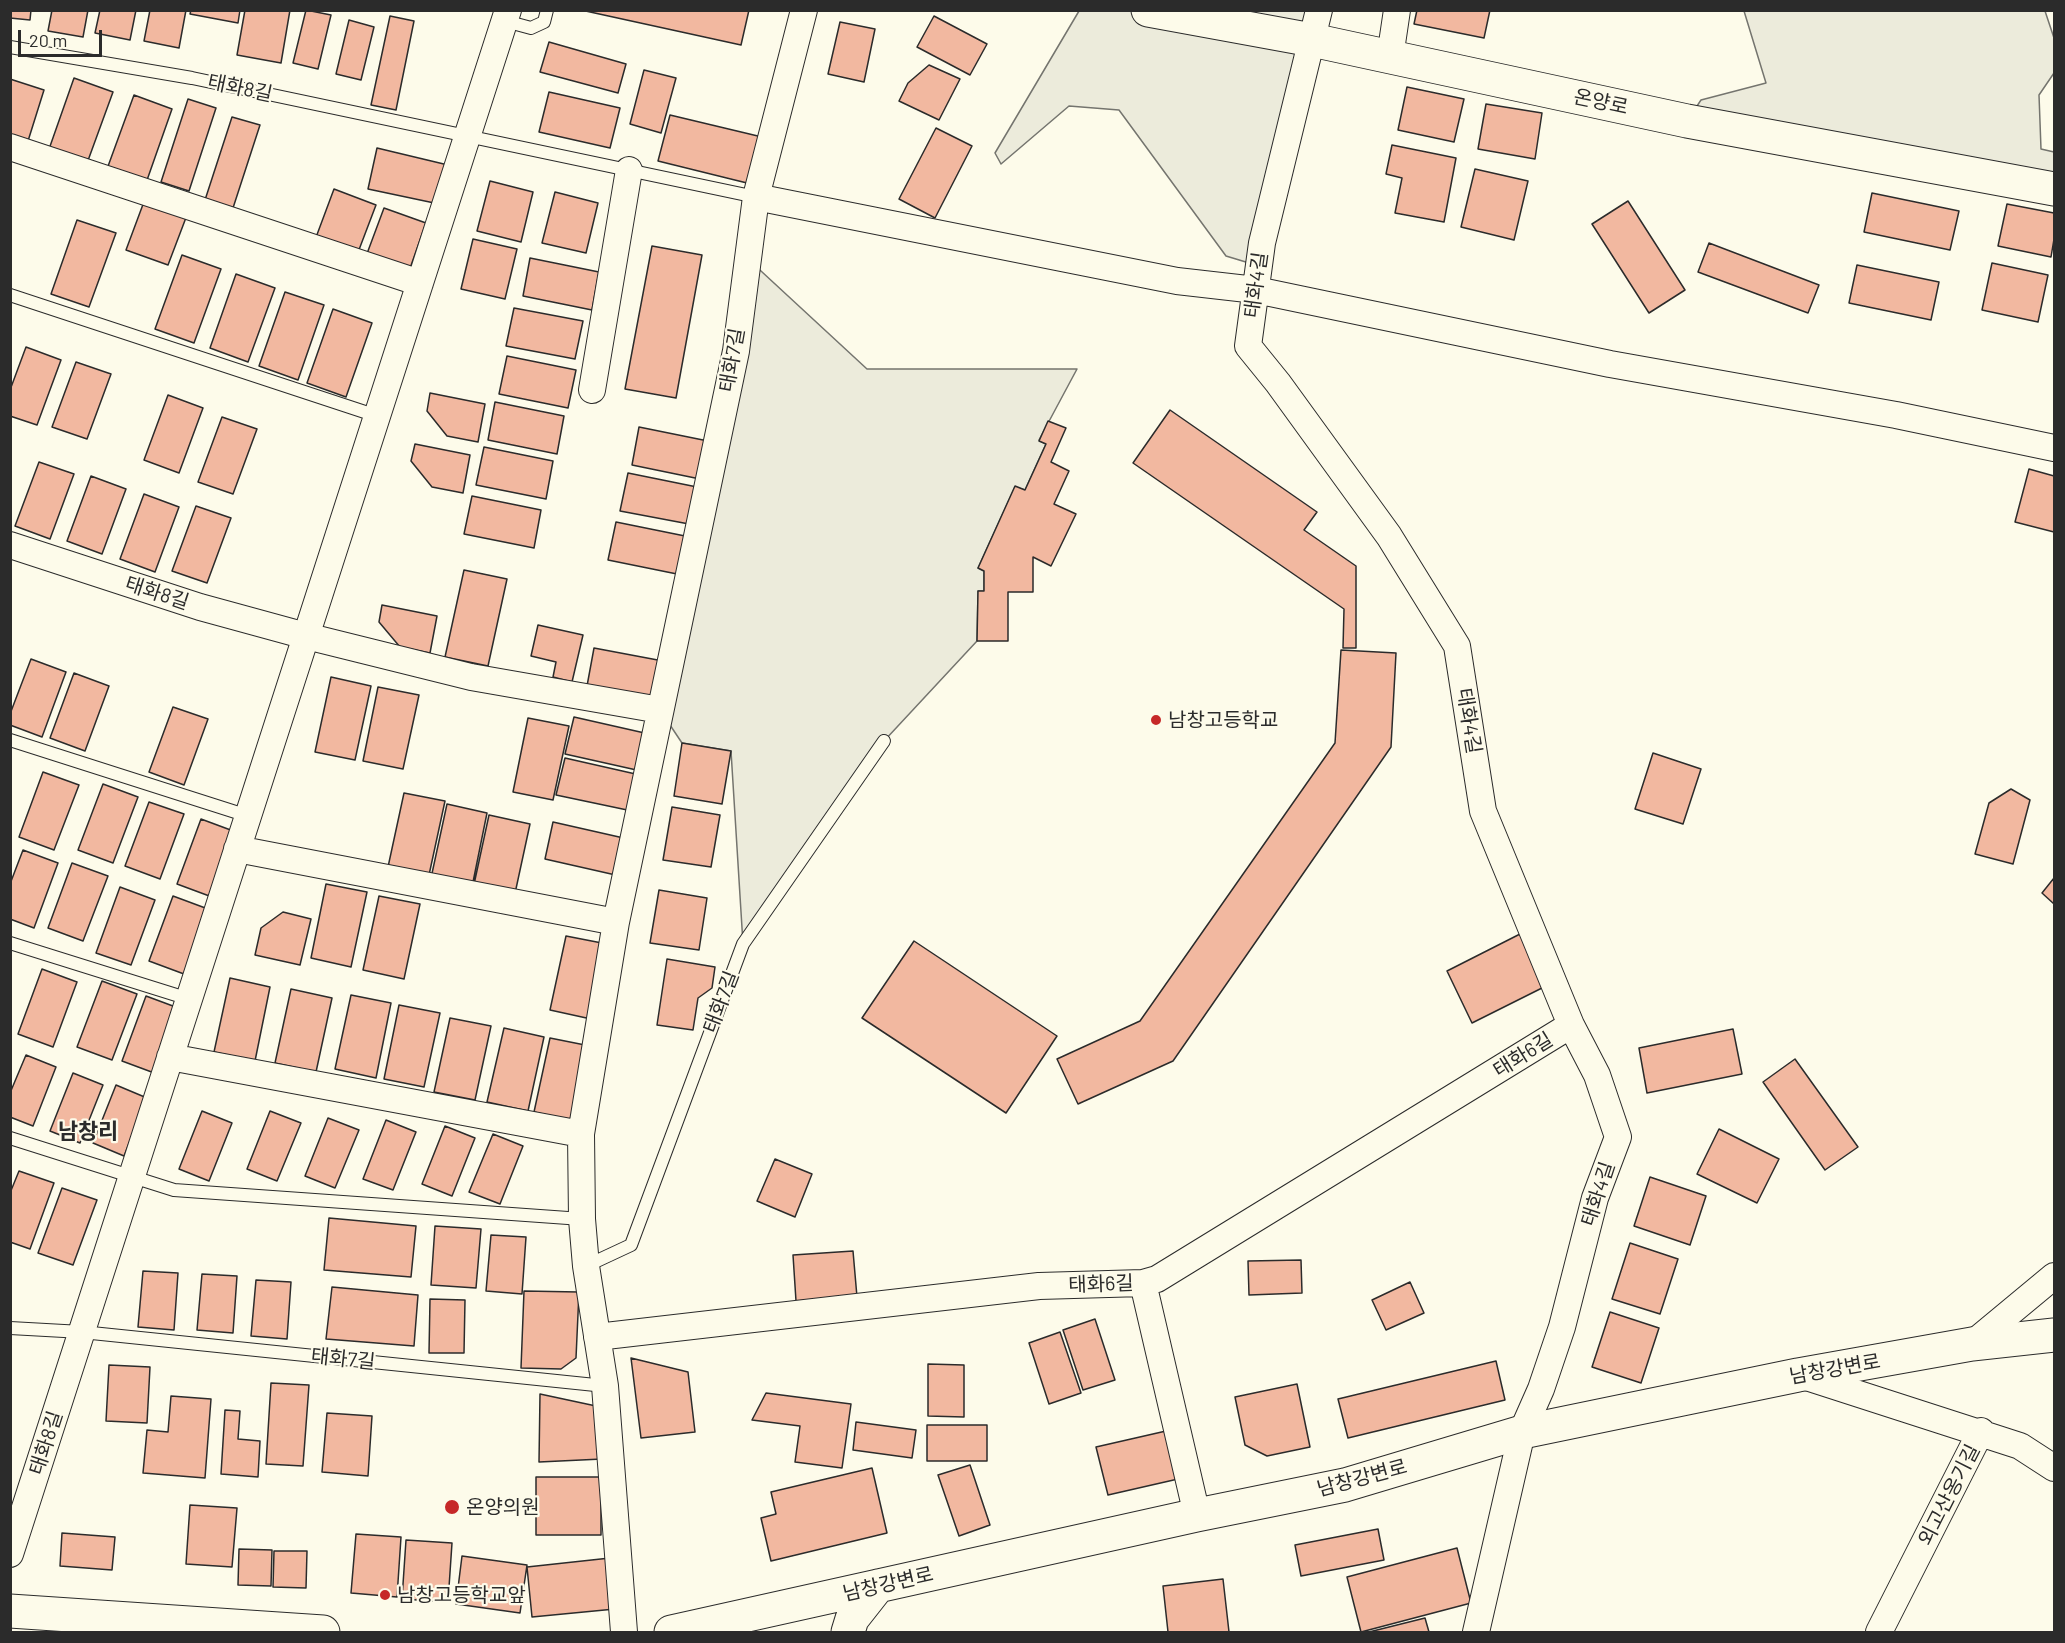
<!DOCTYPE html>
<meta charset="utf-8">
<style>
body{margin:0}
#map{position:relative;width:2065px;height:1643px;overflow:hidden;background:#fdfbea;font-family:Barlow,sans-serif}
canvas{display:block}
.frame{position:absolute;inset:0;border:12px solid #2b2b2b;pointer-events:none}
.scale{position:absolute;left:18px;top:30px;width:84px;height:27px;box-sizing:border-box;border:3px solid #2b2b2b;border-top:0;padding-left:8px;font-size:18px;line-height:21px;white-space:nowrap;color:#2b2b2b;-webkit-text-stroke:4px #fdfbea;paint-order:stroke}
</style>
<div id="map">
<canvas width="2065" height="1643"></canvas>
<div class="frame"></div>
<div class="scale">20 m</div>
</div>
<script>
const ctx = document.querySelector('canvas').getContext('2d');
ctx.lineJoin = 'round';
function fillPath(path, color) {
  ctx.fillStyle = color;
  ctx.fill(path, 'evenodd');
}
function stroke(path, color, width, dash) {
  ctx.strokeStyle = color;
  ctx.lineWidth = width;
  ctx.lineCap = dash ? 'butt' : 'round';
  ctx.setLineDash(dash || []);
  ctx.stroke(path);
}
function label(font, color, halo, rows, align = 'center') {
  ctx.font = font + ' Barlow,"Noto Sans KR",sans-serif';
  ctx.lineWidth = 4.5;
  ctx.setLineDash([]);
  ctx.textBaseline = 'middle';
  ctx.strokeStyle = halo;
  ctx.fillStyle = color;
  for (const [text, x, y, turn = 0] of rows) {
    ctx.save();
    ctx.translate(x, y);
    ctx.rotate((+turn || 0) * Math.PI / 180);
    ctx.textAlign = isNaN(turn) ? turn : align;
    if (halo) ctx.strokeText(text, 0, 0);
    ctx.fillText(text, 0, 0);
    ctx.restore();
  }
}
const green = new Path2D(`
 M 1079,11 L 1319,11 L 1259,266 L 1226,256 L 1119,110 L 1069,106 L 1001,164 L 995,153 Z
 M 1744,11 L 2045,11 L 2054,38 L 2054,73 L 2039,95 L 2041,149 L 2054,152 L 2054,189 L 1687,121 L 1701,100 L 1766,83 Z
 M 748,259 L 867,369 L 1077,369 L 1039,440 L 1046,444 L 1025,490 L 1015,487 L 978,568 L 984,571 L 984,591 L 978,591 L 977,641 L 884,741 L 743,944 L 731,751 L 682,743 L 660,710 Z`);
fillPath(green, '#ecebdb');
stroke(green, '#74746e', 1.5);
const building = new Path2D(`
 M 10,10 L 31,10 L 30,20 L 10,18 Z
 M 52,10 L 88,10 L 83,37 L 48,31 Z
 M 100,10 L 136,10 L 130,40 L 95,33 Z
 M 150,10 L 186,10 L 179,48 L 144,41 Z
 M 191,10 L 240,10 L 238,23 L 190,14 Z
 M 245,10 L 290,10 L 281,63 L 237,55 Z
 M 306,10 L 331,15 L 318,69 L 293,63 Z
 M 581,10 L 749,10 L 741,45 Z
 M 1417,10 L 1490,10 L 1484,38 L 1414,24 Z
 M 390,16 L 414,21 L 396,110 L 371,105 Z
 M 934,16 L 987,44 L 970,75 L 917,47 Z
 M 349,20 L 374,27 L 361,80 L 336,74 Z
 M 840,22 L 875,29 L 864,82 L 828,74 Z
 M 549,42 L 626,64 L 618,93 L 540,72 Z
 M 929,65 L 960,79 L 939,120 L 899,101 L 908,83 Z
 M 644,70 L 676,78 L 661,133 L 630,124 Z
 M 74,78 L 113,92 L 86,166 L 48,152 Z
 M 10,79 L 44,90 L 28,141 L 10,135 Z
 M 1407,87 L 1464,99 L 1454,142 L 1398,130 Z
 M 549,92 L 620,108 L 610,148 L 539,132 Z
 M 134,95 L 172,109 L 146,183 L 107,169 Z
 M 188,99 L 216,108 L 189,191 L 161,182 Z
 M 1486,104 L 1542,113 L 1535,159 L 1478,149 Z
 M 670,115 L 762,137 L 751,184 L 658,161 Z
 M 232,117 L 260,125 L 233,208 L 205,200 Z
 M 936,128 L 972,146 L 935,218 L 899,199 Z
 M 1392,145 L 1456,158 L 1444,222 L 1395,213 L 1402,178 L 1386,174 Z
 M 377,148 L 448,165 L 439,204 L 368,189 Z
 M 1475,169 L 1528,181 L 1514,240 L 1461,227 Z
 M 490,181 L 533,192 L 521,242 L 477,231 Z
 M 334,189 L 376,205 L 357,255 L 315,240 Z
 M 555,192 L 598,203 L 586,253 L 542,243 Z
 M 1872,193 L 1959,211 L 1950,250 L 1864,232 Z
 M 145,199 L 187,215 L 168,265 L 126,250 Z
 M 1628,201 L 1685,290 L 1649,313 L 1592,224 Z
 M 2007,204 L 2054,213 L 2054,239 L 2051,257 L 1998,246 Z
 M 384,208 L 426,223 L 408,274 L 365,259 Z
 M 77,220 L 116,233 L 89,307 L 51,294 Z
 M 473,239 L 517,249 L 505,299 L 461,289 Z
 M 1709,243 L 1819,285 L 1808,313 L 1698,272 Z
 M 652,246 L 702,255 L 676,398 L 625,389 Z
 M 182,255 L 221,269 L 194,343 L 155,329 Z
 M 530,258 L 599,272 L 592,310 L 523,296 Z
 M 1992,263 L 2048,275 L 2038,322 L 1982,310 Z
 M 1857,265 L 1939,282 L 1931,320 L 1849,303 Z
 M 236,274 L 275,288 L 248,362 L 210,348 Z
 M 285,292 L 324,305 L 298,380 L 259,366 Z
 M 514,308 L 583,321 L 575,359 L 506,346 Z
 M 333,309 L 372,323 L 346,397 L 307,383 Z
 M 26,347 L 61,360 L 37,425 L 10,416 L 10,390 Z
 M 507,356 L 576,370 L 568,408 L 499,394 Z
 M 76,362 L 111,374 L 87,439 L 52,427 Z
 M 430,393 L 485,404 L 478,442 L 447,436 L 427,411 Z
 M 168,395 L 203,408 L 179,473 L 144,460 Z
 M 495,402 L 564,416 L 557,454 L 488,440 Z
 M 1170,410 L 1317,512 L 1304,530 L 1356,566 L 1356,648 L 1343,648 L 1344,609 L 1133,463 Z
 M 222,417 L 257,429 L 233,494 L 198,482 Z
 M 1048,421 L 1066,428 L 1051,462 L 1069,471 L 1054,504 L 1076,514 L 1051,566 L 1033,557 L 1033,592 L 1008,592 L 1008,641 L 977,641 L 978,591 L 984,591 L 984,571 L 978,568 L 1015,486 L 1025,490 L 1046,444 L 1039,441 Z
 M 639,427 L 708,441 L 700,479 L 632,465 Z
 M 415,444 L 470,455 L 463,493 L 432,487 L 411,461 Z
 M 484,447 L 553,461 L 546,499 L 476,485 Z
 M 39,462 L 74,474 L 50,539 L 15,526 Z
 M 2029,469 L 2054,476 L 2054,532 L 2015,522 Z
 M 628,473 L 697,487 L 689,524 L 620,511 Z
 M 91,476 L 126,489 L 102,554 L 67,541 Z
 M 144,494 L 179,507 L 155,572 L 120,559 Z
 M 472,496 L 541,510 L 534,548 L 464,534 Z
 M 196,506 L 231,518 L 207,583 L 172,571 Z
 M 616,522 L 685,536 L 677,574 L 608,560 Z
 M 464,570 L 507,579 L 488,666 L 445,657 Z
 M 382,605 L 437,616 L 430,653 L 400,647 L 379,622 Z
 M 538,625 L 583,635 L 572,682 L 553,677 L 556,662 L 531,656 Z
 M 594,648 L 663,661 L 656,699 L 587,686 Z
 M 1341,650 L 1396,653 L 1391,747 L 1173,1061 L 1078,1104 L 1057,1059 L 1140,1021 L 1335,743 Z
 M 31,659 L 66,672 L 42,737 L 10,725 L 10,714 Z
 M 74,673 L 109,686 L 85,751 L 50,738 Z
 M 331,677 L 371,686 L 355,760 L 315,752 Z
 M 378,687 L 419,695 L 403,769 L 363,761 Z
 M 173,707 L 208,719 L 184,785 L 149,772 Z
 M 574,717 L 649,734 L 641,771 L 565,754 Z
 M 528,718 L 569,726 L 553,800 L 513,792 Z
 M 682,743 L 731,751 L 722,804 L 674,796 Z
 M 1653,753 L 1701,769 L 1683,824 L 1635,809 Z
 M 565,758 L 640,775 L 632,811 L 556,795 Z
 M 43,772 L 79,785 L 54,850 L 19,837 Z
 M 103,784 L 138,797 L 113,863 L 78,850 Z
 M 2011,789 L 2030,800 L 2013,864 L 1975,854 L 1989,803 Z
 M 404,793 L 445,801 L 429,875 L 388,867 Z
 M 149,802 L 184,814 L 160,879 L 125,866 Z
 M 447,804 L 487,813 L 472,887 L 431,878 Z
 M 672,807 L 720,815 L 711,867 L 663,860 Z
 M 489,815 L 530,824 L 514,898 L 473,889 Z
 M 201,819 L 236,832 L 212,897 L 177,884 Z
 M 553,822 L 628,839 L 620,876 L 545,859 Z
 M 23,850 L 58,863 L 34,928 L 10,919 L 10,884 Z
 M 72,863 L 108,876 L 83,941 L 48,928 Z
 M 2054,878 L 2054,904 L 2042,893 Z
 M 326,884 L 367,892 L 351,967 L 311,958 Z
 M 120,887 L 155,900 L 131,965 L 96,953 Z
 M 659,890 L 707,898 L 699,950 L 650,943 Z
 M 173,896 L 208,909 L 184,974 L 149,961 Z
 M 379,896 L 420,904 L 404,979 L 363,970 Z
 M 283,912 L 311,919 L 300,965 L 255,955 L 261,928 Z
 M 1522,933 L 1548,985 L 1472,1023 L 1447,971 Z
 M 566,936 L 607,944 L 591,1019 L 550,1010 Z
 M 914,941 L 1057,1036 L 1006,1113 L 862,1018 Z
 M 667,959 L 715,967 L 712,988 L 698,998 L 693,1030 L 657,1025 Z
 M 42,969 L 77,982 L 53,1047 L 18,1034 Z
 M 230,978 L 270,987 L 255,1061 L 214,1052 Z
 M 102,981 L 137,994 L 112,1060 L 77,1047 Z
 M 291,989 L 332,998 L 316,1072 L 275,1063 Z
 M 351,995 L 391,1003 L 376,1078 L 335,1069 Z
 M 146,996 L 181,1009 L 157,1074 L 122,1061 Z
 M 399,1005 L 440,1013 L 424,1087 L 384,1079 Z
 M 450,1018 L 491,1026 L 475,1100 L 434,1092 Z
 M 504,1028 L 544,1037 L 528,1111 L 487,1102 Z
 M 1733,1029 L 1742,1074 L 1647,1093 L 1639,1048 Z
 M 550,1038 L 590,1046 L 574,1121 L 534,1112 Z
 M 26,1055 L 56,1067 L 33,1126 L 10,1117 L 10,1093 Z
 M 1795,1059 L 1858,1147 L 1825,1170 L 1763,1082 Z
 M 73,1073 L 103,1085 L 80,1143 L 50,1131 Z
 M 116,1085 L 147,1098 L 124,1156 L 93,1143 Z
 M 202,1111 L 232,1123 L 209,1181 L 179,1169 Z
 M 270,1111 L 301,1123 L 277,1181 L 247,1169 Z
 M 328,1118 L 359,1130 L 335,1188 L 305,1176 Z
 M 386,1120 L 416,1132 L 393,1190 L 363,1179 Z
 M 445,1126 L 475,1138 L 452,1196 L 422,1184 Z
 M 1719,1129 L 1779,1159 L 1757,1203 L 1697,1174 Z
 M 493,1134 L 523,1146 L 500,1204 L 469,1192 Z
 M 775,1159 L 812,1174 L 795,1217 L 757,1201 Z
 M 19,1171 L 54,1183 L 30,1249 L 10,1242 L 10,1193 Z
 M 1650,1177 L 1706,1196 L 1690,1245 L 1634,1226 Z
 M 62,1188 L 97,1200 L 73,1265 L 38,1253 Z
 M 329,1218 L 416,1226 L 411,1277 L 324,1270 Z
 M 435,1226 L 481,1229 L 476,1288 L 431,1285 Z
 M 491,1235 L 526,1237 L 522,1294 L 486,1291 Z
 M 1630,1243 L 1678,1259 L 1660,1314 L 1612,1299 Z
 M 853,1251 L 857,1297 L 796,1301 L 793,1255 Z
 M 1301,1260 L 1302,1293 L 1249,1295 L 1248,1261 Z
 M 143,1271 L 178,1273 L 174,1330 L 138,1327 Z
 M 202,1274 L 237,1276 L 233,1333 L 197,1330 Z
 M 256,1280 L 291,1282 L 287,1339 L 251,1336 Z
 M 1410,1282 L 1424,1313 L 1386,1330 L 1372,1300 Z
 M 332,1287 L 418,1295 L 414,1346 L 326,1339 Z
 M 524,1291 L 579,1292 L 576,1358 L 561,1369 L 521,1368 Z
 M 430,1299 L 465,1300 L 464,1353 L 429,1353 Z
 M 1610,1312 L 1659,1328 L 1641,1383 L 1592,1367 Z
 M 1095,1319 L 1115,1380 L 1083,1390 L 1063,1330 Z
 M 1060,1332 L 1081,1393 L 1049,1404 L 1029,1343 Z
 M 631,1358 L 688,1372 L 695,1432 L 641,1438 Z
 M 1496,1361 L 1505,1400 L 1348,1438 L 1338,1399 Z
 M 928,1364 L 964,1365 L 964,1417 L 928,1416 Z
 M 109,1365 L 150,1367 L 147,1423 L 106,1421 Z
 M 271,1383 L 309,1385 L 303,1466 L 266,1464 Z
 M 1297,1384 L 1310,1447 L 1267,1456 L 1245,1445 L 1235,1397 Z
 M 766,1393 L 851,1404 L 842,1468 L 795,1462 L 800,1426 L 752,1420 Z
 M 540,1394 L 596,1406 L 602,1459 L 539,1462 Z
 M 171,1396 L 211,1399 L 205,1478 L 143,1473 L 147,1430 L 168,1432 Z
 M 225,1410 L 240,1411 L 238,1439 L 260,1441 L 258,1477 L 221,1474 Z
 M 327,1413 L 372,1416 L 368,1476 L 322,1472 Z
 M 856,1422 L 916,1430 L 912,1458 L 853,1450 Z
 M 927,1425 L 987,1425 L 987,1461 L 927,1461 Z
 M 1166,1431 L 1178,1479 L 1108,1495 L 1096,1447 Z
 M 970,1465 L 990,1525 L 959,1536 L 938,1475 Z
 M 872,1468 L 887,1533 L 771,1561 L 761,1518 L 776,1514 L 771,1492 Z
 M 536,1477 L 601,1477 L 601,1535 L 536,1535 Z
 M 190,1505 L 237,1508 L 232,1567 L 186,1564 Z
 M 1378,1529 L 1384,1560 L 1301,1576 L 1295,1545 Z
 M 62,1533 L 115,1537 L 112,1570 L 60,1566 Z
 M 356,1534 L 401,1537 L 397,1597 L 351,1593 Z
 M 406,1540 L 452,1543 L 448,1602 L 402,1599 Z
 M 1457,1548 L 1471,1603 L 1361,1632 L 1347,1577 Z
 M 239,1549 L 272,1550 L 271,1586 L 238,1585 Z
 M 274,1551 L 307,1551 L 306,1588 L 273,1587 Z
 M 462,1556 L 527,1565 L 520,1613 L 456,1604 Z
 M 610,1558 L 615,1609 L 532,1617 L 527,1567 Z
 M 1223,1579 L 1229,1632 L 1168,1632 L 1163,1586 Z
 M 1425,1618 L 1429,1632 L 1369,1632 Z`);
fillPath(building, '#f2b8a0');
stroke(building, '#2b2b2b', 1.5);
const lane = new Path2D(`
 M 505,21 L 531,28 L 544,22 L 547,10
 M 10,47 L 192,78 L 756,197
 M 10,295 L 377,416
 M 10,740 L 248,816
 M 10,943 L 189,999
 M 10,1138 L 174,1190 L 582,1219
 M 586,1266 L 631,1245 L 743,944 L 884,741
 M 10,1328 L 82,1332 L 605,1386`);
const street = new Path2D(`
 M 1319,10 L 1262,243 L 1248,346 L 1278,383 L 1389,536 L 1457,646 L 1483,811 L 1571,1025 L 1597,1075 L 1618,1137 L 1595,1198 L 1562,1327 L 1541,1389 L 1522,1432 L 1476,1632
 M 1390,57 L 1397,10
 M 10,147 L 420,283
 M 756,197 L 1177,281 L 1256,290 L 1610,364 L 1896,415 L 2054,448
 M 592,390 L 629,170
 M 10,545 L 200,607 L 306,636 L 471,677 L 660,710
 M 237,849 L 616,922
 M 170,1057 L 581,1134
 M 1143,1283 L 1197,1515
 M 597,1337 L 1039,1286 L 1143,1283 L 1157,1279 L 1571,1025
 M 1972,1344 L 2054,1276
 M 1800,1375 L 2020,1446 L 2054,1468
 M 10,1554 L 508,10
 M 624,1632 L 605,1386 L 586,1266 L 582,1219 L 581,1134 L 616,922 L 736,351 L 756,197 L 804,10
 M 1879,1632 L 1981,1431`);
const secondary = new Path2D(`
 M 1148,10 L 1312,40 L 1687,121 L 2054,189
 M 10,1611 L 323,1632
 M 671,1632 L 1197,1515 L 1345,1485 L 1522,1432 L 1798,1375 L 1972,1344 L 2054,1335
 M 848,1632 L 852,1619 L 878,1586`);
stroke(lane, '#2b2b2b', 14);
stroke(street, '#2b2b2b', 28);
stroke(secondary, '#2b2b2b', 35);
stroke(lane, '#fdfbea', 12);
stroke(street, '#fdfbea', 26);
stroke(secondary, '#fdfbea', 33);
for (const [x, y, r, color] of [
 [1156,720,6,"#c62828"],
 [452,1507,8,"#c62828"],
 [385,1595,6,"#c62828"]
]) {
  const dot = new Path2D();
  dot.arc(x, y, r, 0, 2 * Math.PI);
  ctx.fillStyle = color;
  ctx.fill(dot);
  stroke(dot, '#fdfbea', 2);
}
label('20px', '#2b2b2b', '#fdfbea', [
 ["태화8길",240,88,12],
 ["온양로",1601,102,12],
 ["태화4길",1256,285,-82],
 ["태화7길",732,360,-80],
 ["태화8길",157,593,18],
 ["태화4길",1469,721,81],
 ["태화7길",721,1002,-69],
 ["태화6길",1523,1055,-32],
 ["태화4길",1598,1194,-72],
 ["태화6길",1101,1284,-2],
 ["태화7길",343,1359,6],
 ["남창강변로",1835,1369,-10],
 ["태화8길",46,1443,-72],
 ["남창강변로",1362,1478,-15],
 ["외고산옹기길",1949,1495,-63],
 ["남창강변로",888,1584,-13]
]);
label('20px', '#2b2b2b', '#fdfbea', [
 ["남창고등학교",1168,720],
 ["온양의원",466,1507],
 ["남창고등학교앞",397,1595]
], 'left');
label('bold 22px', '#2b2b2b', '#fdfbea', [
 ["남창리",88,1132]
]);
</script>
